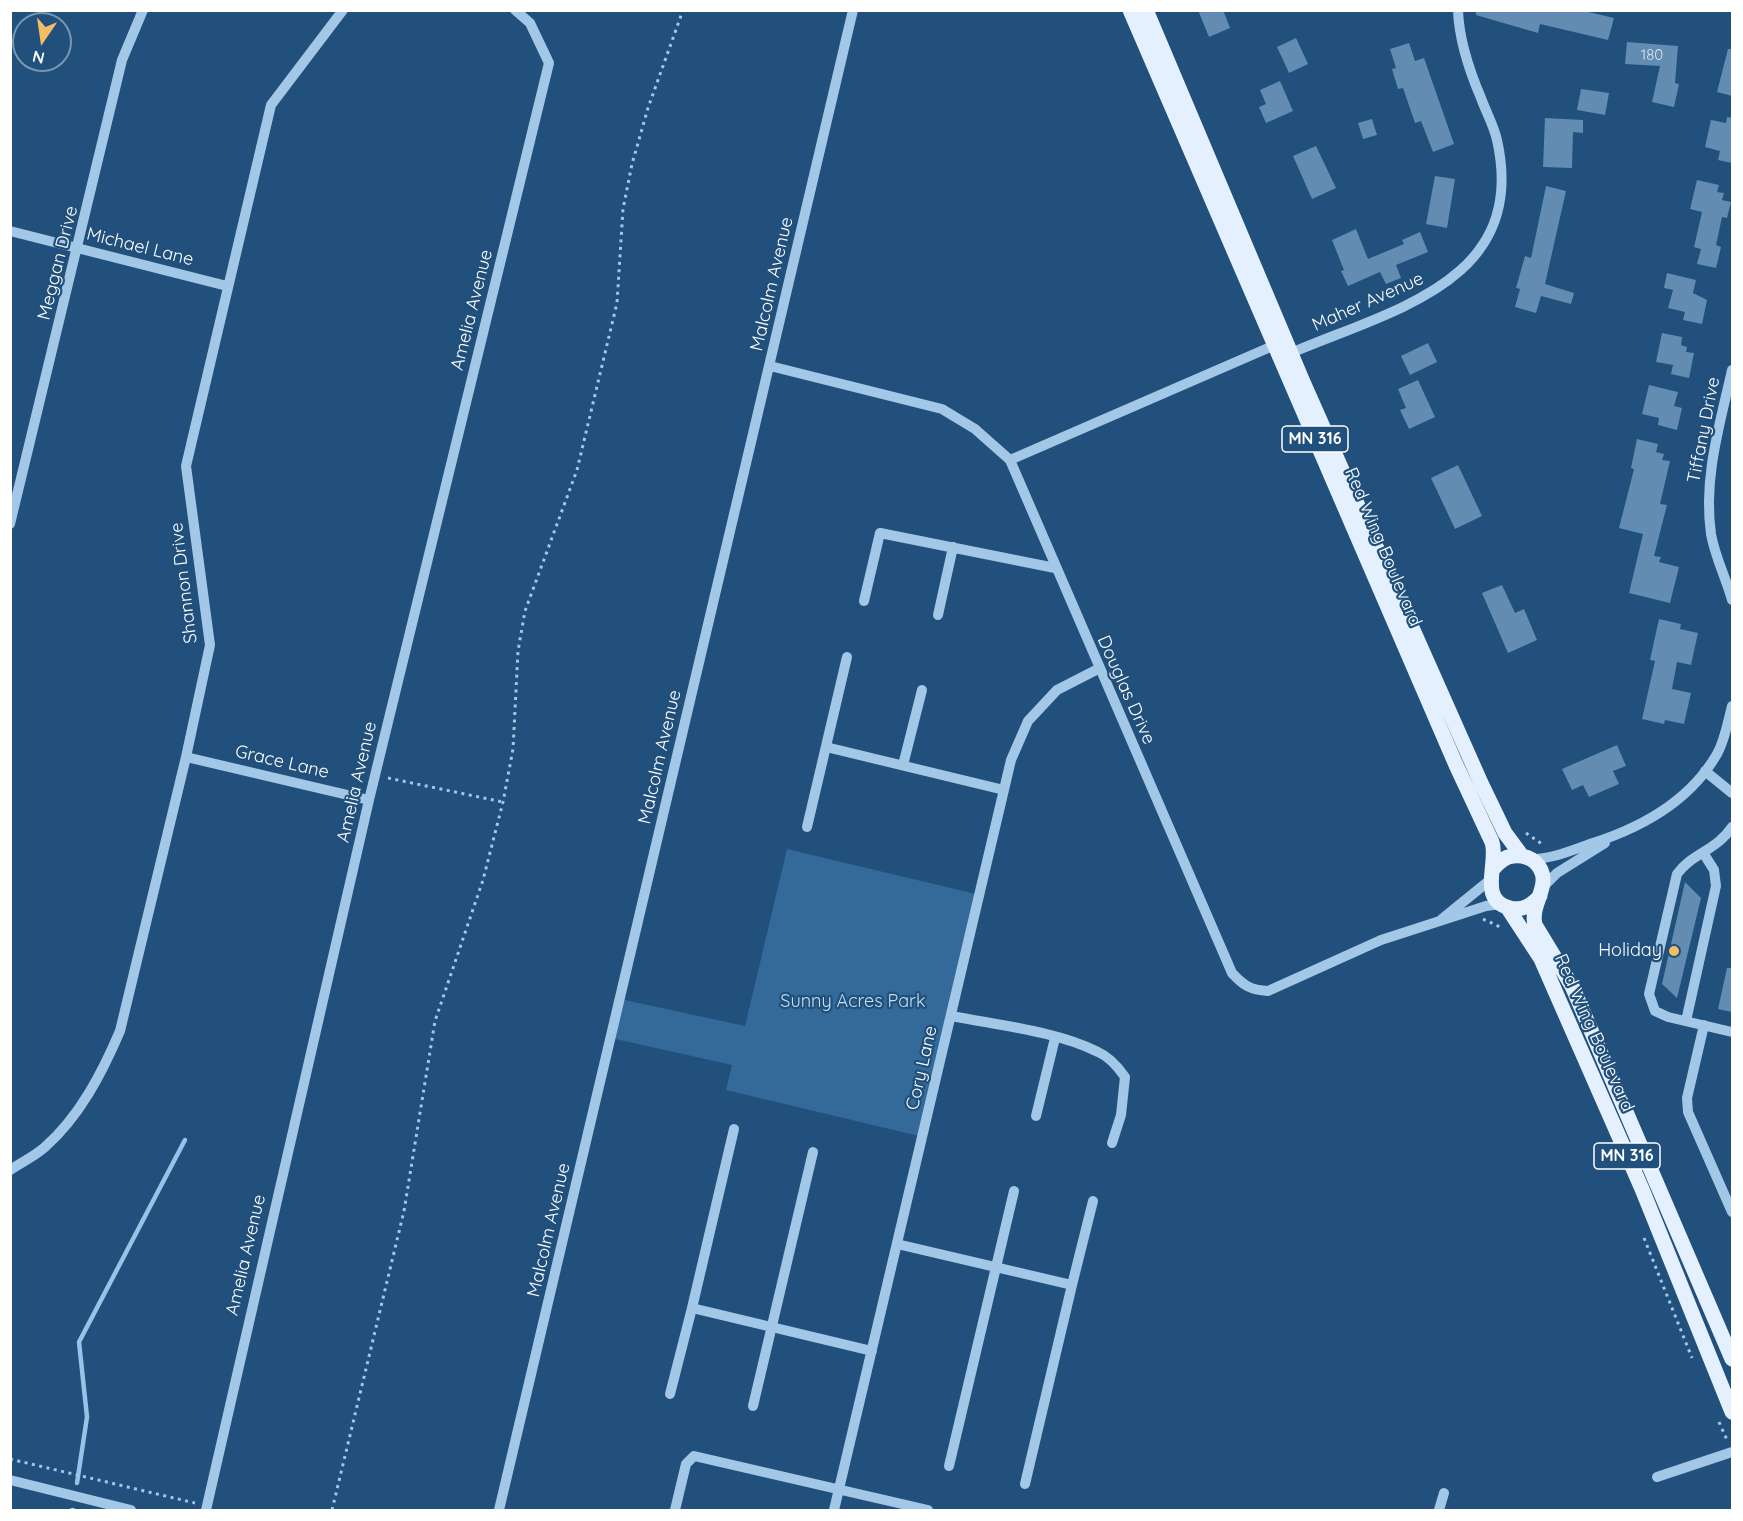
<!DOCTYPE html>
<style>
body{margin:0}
#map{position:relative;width:1743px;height:1521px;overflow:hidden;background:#20507b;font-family:Quicksand,sans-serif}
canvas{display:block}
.frame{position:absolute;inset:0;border:12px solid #fff;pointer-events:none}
.north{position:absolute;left:12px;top:12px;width:60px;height:60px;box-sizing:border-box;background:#20507b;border:2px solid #7996b0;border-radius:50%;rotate:193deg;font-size:16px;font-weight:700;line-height:24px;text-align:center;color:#fff}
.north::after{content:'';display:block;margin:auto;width:21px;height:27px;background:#f3bd64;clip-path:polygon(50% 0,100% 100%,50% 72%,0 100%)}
</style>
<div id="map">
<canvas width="1743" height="1521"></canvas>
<div class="frame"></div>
<div class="north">N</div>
</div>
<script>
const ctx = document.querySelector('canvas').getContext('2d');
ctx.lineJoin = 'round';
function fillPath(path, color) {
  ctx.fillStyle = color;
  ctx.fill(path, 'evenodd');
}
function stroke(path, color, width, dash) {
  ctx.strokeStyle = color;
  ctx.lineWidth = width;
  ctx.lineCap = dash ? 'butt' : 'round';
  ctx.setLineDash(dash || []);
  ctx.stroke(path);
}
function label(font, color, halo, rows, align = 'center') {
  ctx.font = font + ' Quicksand,sans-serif';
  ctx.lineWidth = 4.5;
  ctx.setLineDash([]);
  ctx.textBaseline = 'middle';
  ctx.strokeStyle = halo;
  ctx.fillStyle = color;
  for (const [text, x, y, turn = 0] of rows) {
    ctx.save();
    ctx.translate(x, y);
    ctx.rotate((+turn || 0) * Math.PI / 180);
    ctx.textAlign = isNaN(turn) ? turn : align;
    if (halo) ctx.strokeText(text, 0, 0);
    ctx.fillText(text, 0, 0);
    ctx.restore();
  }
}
fillPath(new Path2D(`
 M 787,849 L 980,895 L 923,1137 L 726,1090 L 732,1065 L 611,1038 L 620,999 L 745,1026 Z`), '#336a99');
stroke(new Path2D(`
 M 77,1483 L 87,1417 L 79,1342 L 185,1140
 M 72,1510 L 73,1510`), '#96c3e7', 4.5);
fillPath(new Path2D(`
 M 1198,10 L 1223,10 L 1230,28 L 1209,37 Z
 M 1476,10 L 1580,10 L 1614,18 L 1608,40 L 1540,24 L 1538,33 L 1476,15 Z
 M 1296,38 L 1308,64 L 1289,73 L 1277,47 Z
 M 1627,42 L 1678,46 L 1675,83 L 1679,84 L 1674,107 L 1652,102 L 1660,66 L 1625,64 Z
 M 1409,43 L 1415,61 L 1424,58 L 1454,144 L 1433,152 L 1421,121 L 1415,123 L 1403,88 L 1398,89 L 1392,69 L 1396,68 L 1390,49 Z
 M 1728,49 L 1732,49 L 1732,96 L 1717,92 Z
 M 1280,81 L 1293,111 L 1266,123 L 1259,107 L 1266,104 L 1260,90 Z
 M 1581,89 L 1609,93 L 1605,115 L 1577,110 Z
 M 1727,117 L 1732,118 L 1732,163 L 1718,160 L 1720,151 L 1705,147 L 1711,120 L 1726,123 Z
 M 1545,118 L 1583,120 L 1583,133 L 1573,132 L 1572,168 L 1543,167 Z
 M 1372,119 L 1377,135 L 1363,139 L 1358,123 Z
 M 1316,146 L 1336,188 L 1312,199 L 1293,156 Z
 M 1435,176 L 1455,179 L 1447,228 L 1426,224 Z
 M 1697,180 L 1719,185 L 1717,192 L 1724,193 L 1722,200 L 1731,202 L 1727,218 L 1722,217 L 1716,245 L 1721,247 L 1716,268 L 1697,264 L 1701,249 L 1694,247 L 1702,212 L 1690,209 Z
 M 1546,186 L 1566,191 L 1545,284 L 1574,293 L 1571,304 L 1541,296 L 1536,313 L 1515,307 L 1520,289 L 1516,288 L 1525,256 L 1531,258 Z
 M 1356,229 L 1368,259 L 1404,244 L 1402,240 L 1420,232 L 1428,252 L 1396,265 L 1401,278 L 1386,284 L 1380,272 L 1348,286 L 1341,271 L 1344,270 L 1332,240 Z
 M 1667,273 L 1696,280 L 1693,293 L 1707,300 L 1702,324 L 1683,320 L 1685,312 L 1668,308 L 1673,290 L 1664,288 Z
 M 1662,333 L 1682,337 L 1681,345 L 1687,347 L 1686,352 L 1694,353 L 1689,378 L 1671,374 L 1673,365 L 1656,362 Z
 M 1428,343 L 1437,362 L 1410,375 L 1401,356 Z
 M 1418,380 L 1435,417 L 1409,429 L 1400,410 L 1406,408 L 1398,389 Z
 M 1649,385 L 1678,392 L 1674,406 L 1682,408 L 1677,430 L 1658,425 L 1659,418 L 1642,414 Z
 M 1637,439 L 1658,444 L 1656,452 L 1664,454 L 1662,460 L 1670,461 L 1660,504 L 1667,505 L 1654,556 L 1661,557 L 1659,562 L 1679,567 L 1670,603 L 1629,593 L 1643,534 L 1619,528 L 1634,469 L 1631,468 Z
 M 1458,465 L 1482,516 L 1455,529 L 1431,478 Z
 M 1502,585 L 1515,613 L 1524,609 L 1537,640 L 1508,653 L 1482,593 Z
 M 1659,619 L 1681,624 L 1680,629 L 1698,633 L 1691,665 L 1677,662 L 1672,689 L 1691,693 L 1684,724 L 1665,720 L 1664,724 L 1642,719 L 1655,661 L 1650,660 Z
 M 1617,745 L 1626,766 L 1613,771 L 1619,784 L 1589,797 L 1583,785 L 1572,790 L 1562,769 Z
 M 1685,882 L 1701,898 L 1677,998 L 1662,984 Z
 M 1727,968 L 1732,968 L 1732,1012 L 1718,1009 Z`), '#628cb1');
stroke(new Path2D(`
 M 388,778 L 503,802
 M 1526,833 L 1542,844
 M 1483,919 L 1500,927
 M 1644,1238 L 1692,1358
 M 1719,1422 L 1727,1440
 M 10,1459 L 195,1503
 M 332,1510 L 404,1211 L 435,1021 L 483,880 L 503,802 L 513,749 L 518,651 L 525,611 L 577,470 L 617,303 L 623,209 L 632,164 L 648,108 L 683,10`), '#a3c7e6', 3, [3, 4.5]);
stroke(new Path2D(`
 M 10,231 L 227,286
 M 1291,353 C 1391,310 1529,282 1497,140 C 1494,126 1486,112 1481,98 C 1469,70 1459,41 1458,10
 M 770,366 L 942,409 L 975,429 L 1010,460 L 1232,973 C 1243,985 1250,990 1268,991 L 1381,940 L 1486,906 L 1501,904
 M 1732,370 C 1720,424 1703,478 1711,534 C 1715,557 1726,578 1732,600
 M 1010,460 L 1275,345
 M 10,524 L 122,60 L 143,10
 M 864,601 L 880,533 L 1055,568
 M 938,615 L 953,547
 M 826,747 L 1004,790
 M 186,757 L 369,800
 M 903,765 L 922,690
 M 1705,771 L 1732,793
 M 807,827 L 847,657
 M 1732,827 C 1717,850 1691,854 1677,874 L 1649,994 L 1655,1011 L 1668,1017 L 1732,1032
 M 1531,859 C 1553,859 1572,850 1593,843 C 1643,827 1690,801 1717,754 C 1725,740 1728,721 1732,706
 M 1544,886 L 1557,873 L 1605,843
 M 1442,919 L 1490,880
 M 952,1016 C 997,1025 1056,1031 1098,1052 C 1110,1057 1118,1067 1125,1077 L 1121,1115 L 1112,1143
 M 1686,1021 L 1716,886 L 1714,870 L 1704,854
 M 1704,1025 L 1687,1098 L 1688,1112 L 1732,1212
 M 1036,1116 L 1055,1038
 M 10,1170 C 22,1162 35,1156 45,1147 C 80,1116 102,1073 120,1031 L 186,757 L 210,645 L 186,466 L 271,105 L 343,10
 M 897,1244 L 1072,1285 L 1025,1484
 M 1072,1285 L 1093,1201
 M 692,1308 L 734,1129
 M 670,1394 L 692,1308 L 872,1351
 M 753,1406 L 813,1152
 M 949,1466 L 1014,1191
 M 1657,1477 L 1732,1452
 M 10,1480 L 131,1510
 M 206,1510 L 369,800 L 549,63 L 530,23 L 515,10
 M 499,1510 L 853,10
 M 675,1510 L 686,1464 L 694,1456 L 928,1510
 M 834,1510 L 1011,760 L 1028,721 L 1057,690 L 1098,669
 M 1439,1510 L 1444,1493`), '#a3c7e6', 10);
stroke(new Path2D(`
 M 1130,10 L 1456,765 L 1492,842 C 1499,863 1477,900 1510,908 C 1523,911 1532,905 1540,896
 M 1146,10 L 1303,382 L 1481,783 L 1505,833 L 1522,856
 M 1494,868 C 1499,862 1504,857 1513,856 C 1521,855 1529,857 1535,862 C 1556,882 1529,903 1535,925 L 1572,986 L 1732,1359
 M 1507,907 L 1541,959 L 1642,1189 L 1732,1412`), '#e4f0fd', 15);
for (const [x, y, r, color] of [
 [1674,951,6,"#f3bd64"]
]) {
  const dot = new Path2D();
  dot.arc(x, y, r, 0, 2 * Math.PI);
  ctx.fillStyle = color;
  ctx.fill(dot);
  stroke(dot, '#20507b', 2);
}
label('15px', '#d8e2ec', null, [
 ["180",1652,55]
]);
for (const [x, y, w] of [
 [1315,439,66],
 [1627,1156,66]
]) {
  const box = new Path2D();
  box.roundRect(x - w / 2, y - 13, w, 26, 4.5);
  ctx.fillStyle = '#20507b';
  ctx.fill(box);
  stroke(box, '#fff', 1.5);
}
label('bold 16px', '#fff', null, [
 ["MN 316",1315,439],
 ["MN 316",1627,1156]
]);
label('18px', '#fff', '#20507b', [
 ["Michael Lane",140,247,14],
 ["Meggan Drive",58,263,-76],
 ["Malcolm Avenue",772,284,-77],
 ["Maher Avenue",1368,302,-24],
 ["Amelia Avenue",472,310,-76],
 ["Tiffany Drive",1704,430,-79],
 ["Red Wing Boulevard",1383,547,67],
 ["Shannon Drive",184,583,-97],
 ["Douglas Drive",1126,690,66],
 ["Malcolm Avenue",660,757,-77],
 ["Grace Lane",282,762,13],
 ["Amelia Avenue",357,782,-77],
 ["Red Wing Boulevard",1594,1033,66],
 ["Cory Lane",922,1068,-77],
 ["Malcolm Avenue",549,1230,-77],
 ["Amelia Avenue",246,1255,-77]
]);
label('18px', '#fff', '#20507b', [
 ["Holiday",1662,951]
], 'right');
label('18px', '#c6dff5', '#20507b', [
 ["Sunny Acres Park",853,1002]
]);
</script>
